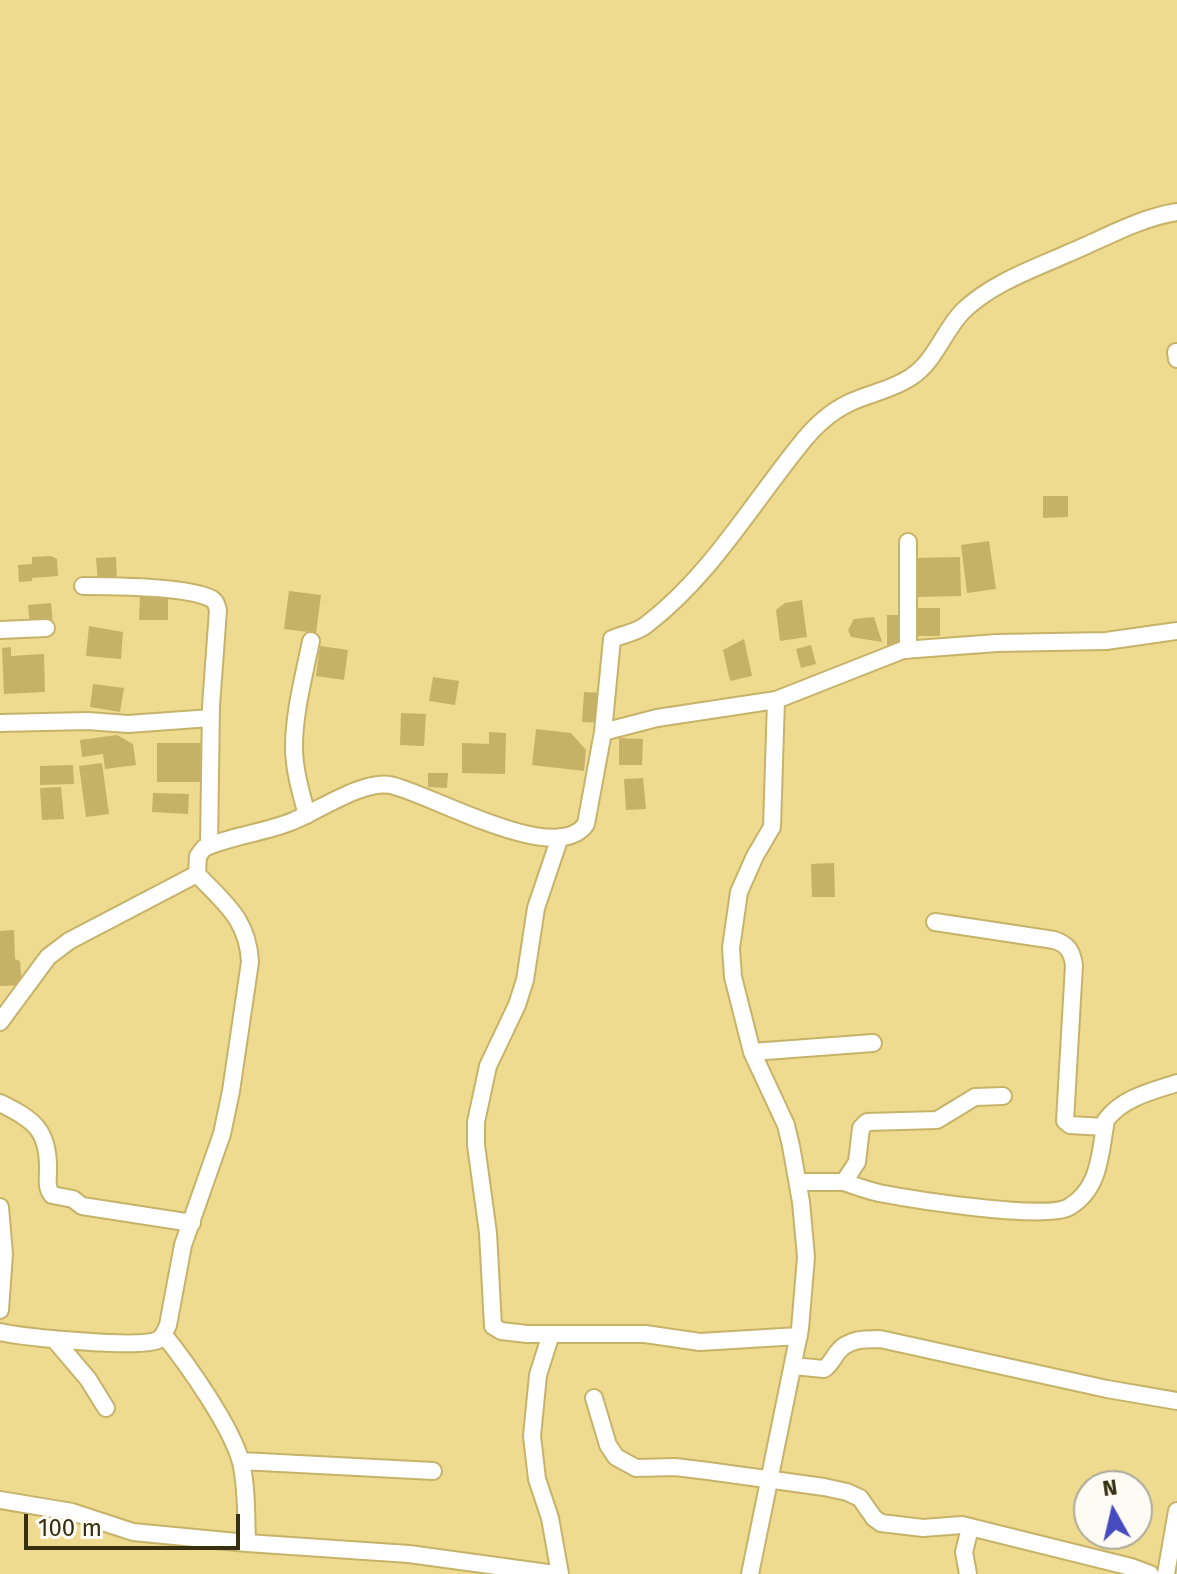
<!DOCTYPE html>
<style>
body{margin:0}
#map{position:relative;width:1177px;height:1574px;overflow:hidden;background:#eedb8f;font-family:"Fira Sans",sans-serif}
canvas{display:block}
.north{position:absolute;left:1073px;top:1470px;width:80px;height:80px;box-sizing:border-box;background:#fdfbf4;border:2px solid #aeaa99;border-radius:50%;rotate:352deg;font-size:22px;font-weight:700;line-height:32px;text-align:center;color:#373010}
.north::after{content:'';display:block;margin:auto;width:28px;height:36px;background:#474bc0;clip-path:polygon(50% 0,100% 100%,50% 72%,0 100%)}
.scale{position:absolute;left:24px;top:1514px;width:216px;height:36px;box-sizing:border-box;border:4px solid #373010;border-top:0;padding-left:10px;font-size:24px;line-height:28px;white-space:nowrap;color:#373010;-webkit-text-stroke:6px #fdfbf4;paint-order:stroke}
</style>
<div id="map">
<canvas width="1177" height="1574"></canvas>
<div class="north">N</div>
<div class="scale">100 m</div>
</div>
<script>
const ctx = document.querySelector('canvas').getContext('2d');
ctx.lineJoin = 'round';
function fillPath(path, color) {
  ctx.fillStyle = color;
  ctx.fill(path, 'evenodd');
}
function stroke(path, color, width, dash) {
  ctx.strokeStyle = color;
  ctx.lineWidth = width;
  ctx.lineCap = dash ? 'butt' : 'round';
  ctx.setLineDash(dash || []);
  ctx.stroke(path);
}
fillPath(new Path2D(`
 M 1043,496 L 1068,496 L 1068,517 L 1043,518 Z
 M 989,541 L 996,589 L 967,593 L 961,545 Z
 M 51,556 L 57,559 L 58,576 L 32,578 L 32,581 L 19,582 L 18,565 L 32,564 L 32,557 Z
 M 116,557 L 117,581 L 98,582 L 96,558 Z
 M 960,557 L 961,596 L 916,597 L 915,558 Z
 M 289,591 L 321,595 L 316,633 L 284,629 Z
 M 140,596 L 168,596 L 168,620 L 139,620 Z
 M 802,600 L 807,637 L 780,641 L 776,610 L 785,603 Z
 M 51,603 L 53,625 L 30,627 L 28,605 Z
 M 917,608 L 940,608 L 940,636 L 917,636 Z
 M 887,615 L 905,615 L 905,645 L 887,645 Z
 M 874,617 L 882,642 L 851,637 L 848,630 L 854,619 Z
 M 89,626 L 123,632 L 121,659 L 86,656 Z
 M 744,639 L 752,676 L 730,681 L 723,650 Z
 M 811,645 L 816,664 L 801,668 L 796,649 Z
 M 320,646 L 348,650 L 344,680 L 316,676 Z
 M 11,647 L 11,656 L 44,654 L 45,692 L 4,694 L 2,648 Z
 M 433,677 L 459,681 L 455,705 L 429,701 Z
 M 93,684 L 124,688 L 120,712 L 90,707 Z
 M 584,692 L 604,693 L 601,723 L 582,722 Z
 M 401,713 L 426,714 L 424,746 L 400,745 Z
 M 536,729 L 571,733 L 586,750 L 584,771 L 532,765 Z
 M 489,732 L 506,733 L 505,774 L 462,773 L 462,743 L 489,744 Z
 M 117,735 L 133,744 L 136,765 L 105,769 L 103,754 L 82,757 L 80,740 Z
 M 619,738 L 643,739 L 642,765 L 619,765 Z
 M 157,743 L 201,743 L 200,782 L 157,782 Z
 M 102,763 L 109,814 L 86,817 L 79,766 Z
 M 73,765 L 74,784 L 40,785 L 40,766 Z
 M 428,773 L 448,773 L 447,788 L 428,787 Z
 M 643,778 L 646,809 L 626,810 L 624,779 Z
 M 61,787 L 64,819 L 42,820 L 40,788 Z
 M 153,793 L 189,794 L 188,814 L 152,812 Z
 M 834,863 L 835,897 L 812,897 L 811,864 Z
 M 14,930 L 15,959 L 20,961 L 22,985 L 0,986 L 0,931 Z`), '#c5b267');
const street = new Path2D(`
 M 1176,352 L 1177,359
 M 908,542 L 908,650
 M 83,586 C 111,586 189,586 212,599 C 217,602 216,605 218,610 L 211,706 L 209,846
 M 0,630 L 46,628
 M 0,723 L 88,721 L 128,724 L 211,718
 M 603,732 L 612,639 C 623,634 636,633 646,625 C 710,576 749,508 799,446 C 812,429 830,412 849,403 C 870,393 892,390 911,377 C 935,362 944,330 963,311 C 992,283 1033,269 1069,253 C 1105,238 1139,218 1177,212
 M 307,815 C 301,793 294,770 294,747 C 294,712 304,676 311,641
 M 560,837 L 536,908 L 525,980 L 517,1005 L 488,1066 L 476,1122 L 476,1145 L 488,1233 L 493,1326 L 501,1331 L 527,1334 L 645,1334 L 700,1342 L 799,1336
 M 935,922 L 1054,940 C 1067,944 1072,951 1074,965 L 1065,1121 L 1070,1125 L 1105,1127
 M 0,1022 L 48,957 L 69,941 L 197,874
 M 752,1052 L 873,1043
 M 0,1103 C 33,1119 49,1130 48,1170 C 48,1180 46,1187 52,1195 L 73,1199 L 82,1206 L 192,1223
 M 798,1182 L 844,1182 L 857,1162 L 861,1128 L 867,1122 L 937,1120 L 975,1097 L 1003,1096
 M 844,1182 C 855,1186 867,1190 879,1193 C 910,1199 1046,1221 1069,1207 C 1101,1188 1100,1152 1106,1120 C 1122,1098 1152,1091 1177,1083
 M 0,1207 L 4,1254 L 0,1310
 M 0,1332 C 24,1337 139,1349 158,1340 C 164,1336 166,1330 168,1325 L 183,1245 L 222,1134 L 231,1091 L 250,962 C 248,919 224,903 197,874 L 198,856 L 204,848 C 232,835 265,833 293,821 C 318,811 363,780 390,785 C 430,793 556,868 586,824 L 603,732 L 657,718 L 776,700 L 903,650 L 997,643 L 1106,641 L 1177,631
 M 551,1334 L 538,1375 L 532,1436 L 537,1479 L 550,1518 L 560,1574
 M 164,1335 C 188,1365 231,1426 241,1462 C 247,1488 246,1517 247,1543 L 409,1554 L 555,1574
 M 54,1339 L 88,1379 L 106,1408
 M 793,1366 L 824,1369 C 830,1365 832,1360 837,1353 C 847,1339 864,1339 880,1339 L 1107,1389 L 1177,1401
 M 594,1398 L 608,1445 L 616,1457 L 636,1468 L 675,1467 L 708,1471 L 824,1487 L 847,1492 L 860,1498 L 874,1518 L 881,1523 L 923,1528 L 962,1525 L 1131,1567 L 1150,1574
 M 241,1461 L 433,1471
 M 0,1500 L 72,1512 L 133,1532 L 247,1543
 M 750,1574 L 800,1329 L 806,1257 L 801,1202 L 791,1146 L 786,1125 L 752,1052 L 733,977 L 731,948 L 739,892 L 755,856 L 772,827 L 776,700
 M 968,1574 L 964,1552 L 970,1528
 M 1166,1574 L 1177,1511`);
stroke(street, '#c6b369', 20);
stroke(street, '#fff', 16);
</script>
